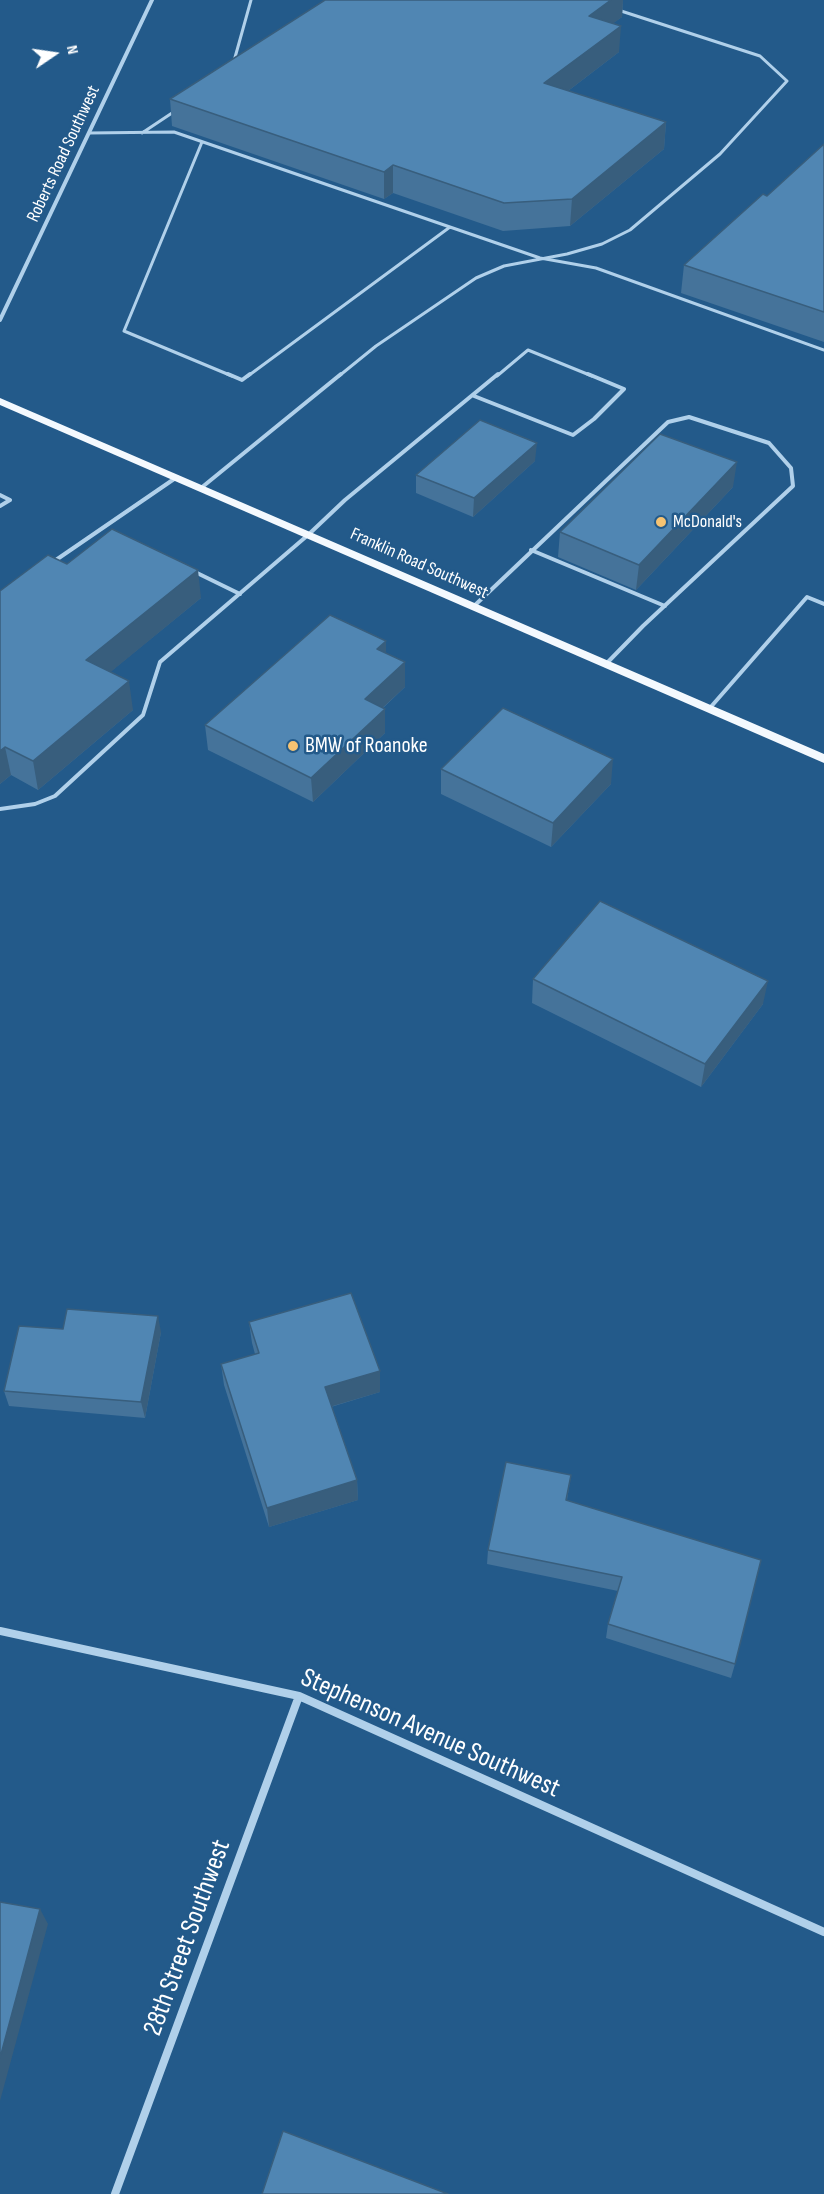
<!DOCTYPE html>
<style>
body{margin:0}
#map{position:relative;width:824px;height:2194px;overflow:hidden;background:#235a8a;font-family:"Sofia Sans Condensed",sans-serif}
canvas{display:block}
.north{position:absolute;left:24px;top:24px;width:60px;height:60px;-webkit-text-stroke:4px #235a8a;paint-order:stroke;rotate:77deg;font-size:16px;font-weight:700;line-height:24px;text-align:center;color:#fff}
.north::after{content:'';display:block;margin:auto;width:21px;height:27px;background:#fff;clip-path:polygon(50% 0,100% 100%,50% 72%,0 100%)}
</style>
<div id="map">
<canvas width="824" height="2194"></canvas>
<div class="north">N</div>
</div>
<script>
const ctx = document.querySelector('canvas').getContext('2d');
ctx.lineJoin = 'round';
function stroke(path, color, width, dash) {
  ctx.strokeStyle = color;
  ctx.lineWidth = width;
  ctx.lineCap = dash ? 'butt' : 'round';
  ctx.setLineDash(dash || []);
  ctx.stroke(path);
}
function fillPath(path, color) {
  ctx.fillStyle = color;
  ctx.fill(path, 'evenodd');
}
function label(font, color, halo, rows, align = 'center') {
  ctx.font = font + ' "Sofia Sans Condensed",sans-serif';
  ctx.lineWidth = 5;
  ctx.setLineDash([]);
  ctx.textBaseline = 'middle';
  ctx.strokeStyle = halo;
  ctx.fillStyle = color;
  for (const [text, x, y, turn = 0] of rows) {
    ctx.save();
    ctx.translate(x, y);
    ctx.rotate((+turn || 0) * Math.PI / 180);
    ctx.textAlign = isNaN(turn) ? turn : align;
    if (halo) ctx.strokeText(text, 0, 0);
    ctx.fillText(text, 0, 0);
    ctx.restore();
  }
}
stroke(new Path2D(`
 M 234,61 L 251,0
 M 89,133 L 174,132 L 540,258 L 596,268 L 824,350
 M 142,133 L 175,111
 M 202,142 L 124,331 L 232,376
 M 248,376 L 450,227
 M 339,376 L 376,346 L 476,278 L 504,266 L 567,254 L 602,244 L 630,230 L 720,154 L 787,81 L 760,56 L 618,10
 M 497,376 L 528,350 L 592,376`), '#b0d0ea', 3);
stroke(new Path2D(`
 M 228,374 L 242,380 L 250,374
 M 474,396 L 573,435 L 594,419 L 624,389 L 588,374
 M 201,488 L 341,374
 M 0,495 L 10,500 L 0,506
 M 531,550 L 665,606
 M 53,562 L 177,477
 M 195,572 L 240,594
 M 473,607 L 668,422 L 689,417 L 769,443 L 791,468 L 793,486 L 643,626 L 606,664
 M 709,709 L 807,597 L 824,604
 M 0,809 L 35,804 L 55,796 L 143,715 L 160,662 L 308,535 L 345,500 L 498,374`), '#b0d0ea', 4);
stroke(new Path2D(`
 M 0,320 L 152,0`), '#b0d0ea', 4);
stroke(new Path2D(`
 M 0,1631 L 299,1696 L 824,1932
 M 115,2194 L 299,1696`), '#b0d0ea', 8);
fillPath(new Path2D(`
 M 0,398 L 824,754 L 824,763 L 0,405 Z`), '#f4f9fe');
fillPath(new Path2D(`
 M 325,0 L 623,0 L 622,17 L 613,23 L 619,52 L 568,91 L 666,122 L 664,149 L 570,226 L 503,231 L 393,193 L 384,199 L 172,126 L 170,99 Z
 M 824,144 L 824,342 L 681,293 L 684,265 L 767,196 Z
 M 535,461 L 473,517 L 416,493 L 416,475 Z
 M 733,487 L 636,590 L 558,557 L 560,532 Z
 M 67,564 L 201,598 L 110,672 L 133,710 L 38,790 L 11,775 L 0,784 L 0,591 Z
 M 386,641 L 386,653 L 405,687 L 383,708 L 385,733 L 313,802 L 208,750 L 205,725 Z
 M 441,769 L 611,784 L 551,847 L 441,794 Z
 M 533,979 L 763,1004 L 701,1087 L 532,1003 Z
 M 249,1322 L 380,1392 L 331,1407 L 357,1480 L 358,1500 L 269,1527 L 224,1385 L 221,1364 L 255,1354 L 252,1343 Z
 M 63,1329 L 161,1332 L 145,1418 L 9,1406 L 4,1391 Z
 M 571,1475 L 567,1500 L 735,1664 L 731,1678 L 606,1638 L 608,1624 L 618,1591 L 487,1564 L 488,1550 Z`), '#45739a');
fillPath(new Path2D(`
 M 611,0 L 623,0 L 622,17 L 588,42 L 589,16 Z
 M 621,26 L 619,52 L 543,110 L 544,83 Z
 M 666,122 L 664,149 L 570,226 L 572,199 Z
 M 393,165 L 393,193 L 384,199 L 384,172 Z
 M 537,443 L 535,461 L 473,517 L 474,498 Z
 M 737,462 L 733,487 L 636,590 L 639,565 Z
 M 198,570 L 201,598 L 90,689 L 86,660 Z
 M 386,641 L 386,665 L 377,649 Z
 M 405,662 L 405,687 L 365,724 L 365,699 Z
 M 129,681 L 133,710 L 38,790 L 33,761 Z
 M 385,709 L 385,733 L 313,802 L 311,778 Z
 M 5,747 L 11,775 L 0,784 L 0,751 Z
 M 613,759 L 611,784 L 551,847 L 553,823 Z
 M 768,981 L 763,1004 L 701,1087 L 705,1064 Z
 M 158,1316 L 161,1332 L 145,1418 L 141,1402 Z
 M 380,1371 L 380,1392 L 326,1408 L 325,1387 Z
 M 357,1480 L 358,1500 L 269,1527 L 267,1508 Z
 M 40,1909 L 48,1924 L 0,2101 L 0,2058 Z`), '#385e7d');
const building = new Path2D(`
 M 325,0 L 611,0 L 589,16 L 621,26 L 544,83 L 666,122 L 572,199 L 504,203 L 393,165 L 384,172 L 170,99 Z
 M 824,144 L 824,312 L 684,265 L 763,194 L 767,196 Z
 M 480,420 L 537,443 L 474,498 L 416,475 Z
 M 660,434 L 737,462 L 639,565 L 560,532 Z
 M 112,529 L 198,570 L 86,660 L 129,681 L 33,761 L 5,747 L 0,751 L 0,591 L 48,555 L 67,564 Z
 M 330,615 L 386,641 L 377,649 L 405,662 L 365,699 L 385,709 L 311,778 L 205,725 Z
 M 503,708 L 613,759 L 553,823 L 441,769 Z
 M 600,901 L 768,981 L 705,1064 L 533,979 Z
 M 351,1293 L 380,1371 L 325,1387 L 357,1480 L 267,1508 L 221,1364 L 259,1353 L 249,1322 Z
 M 67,1309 L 158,1316 L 141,1402 L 4,1391 L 19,1326 L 63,1329 Z
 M 506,1462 L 571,1475 L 566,1500 L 761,1560 L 735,1664 L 608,1624 L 622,1577 L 488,1550 Z
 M 0,1902 L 40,1909 L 0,2058 Z
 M 283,2131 L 448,2194 L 262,2194 Z`);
fillPath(building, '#5086b3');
stroke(building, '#385e7d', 1.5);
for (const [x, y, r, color] of [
 [661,522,6,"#f6c372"],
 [293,746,6,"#f6c372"]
]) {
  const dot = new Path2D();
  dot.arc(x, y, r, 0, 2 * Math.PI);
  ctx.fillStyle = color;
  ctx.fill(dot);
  stroke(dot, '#235a8a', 2);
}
label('18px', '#fff', '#235a8a', [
 ["Roberts Road Southwest",64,154,-65],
 ["Franklin Road Southwest",419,564,24]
]);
label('18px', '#fff', '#235a8a', [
 ["McDonald's",673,522]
], 'left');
label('22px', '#fff', '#235a8a', [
 ["BMW of Roanoke",305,746]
], 'left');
label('27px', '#fff', '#235a8a', [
 ["Stephenson Avenue Southwest",430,1734,24],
 ["28th Street Southwest",188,1938,-70]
]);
</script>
